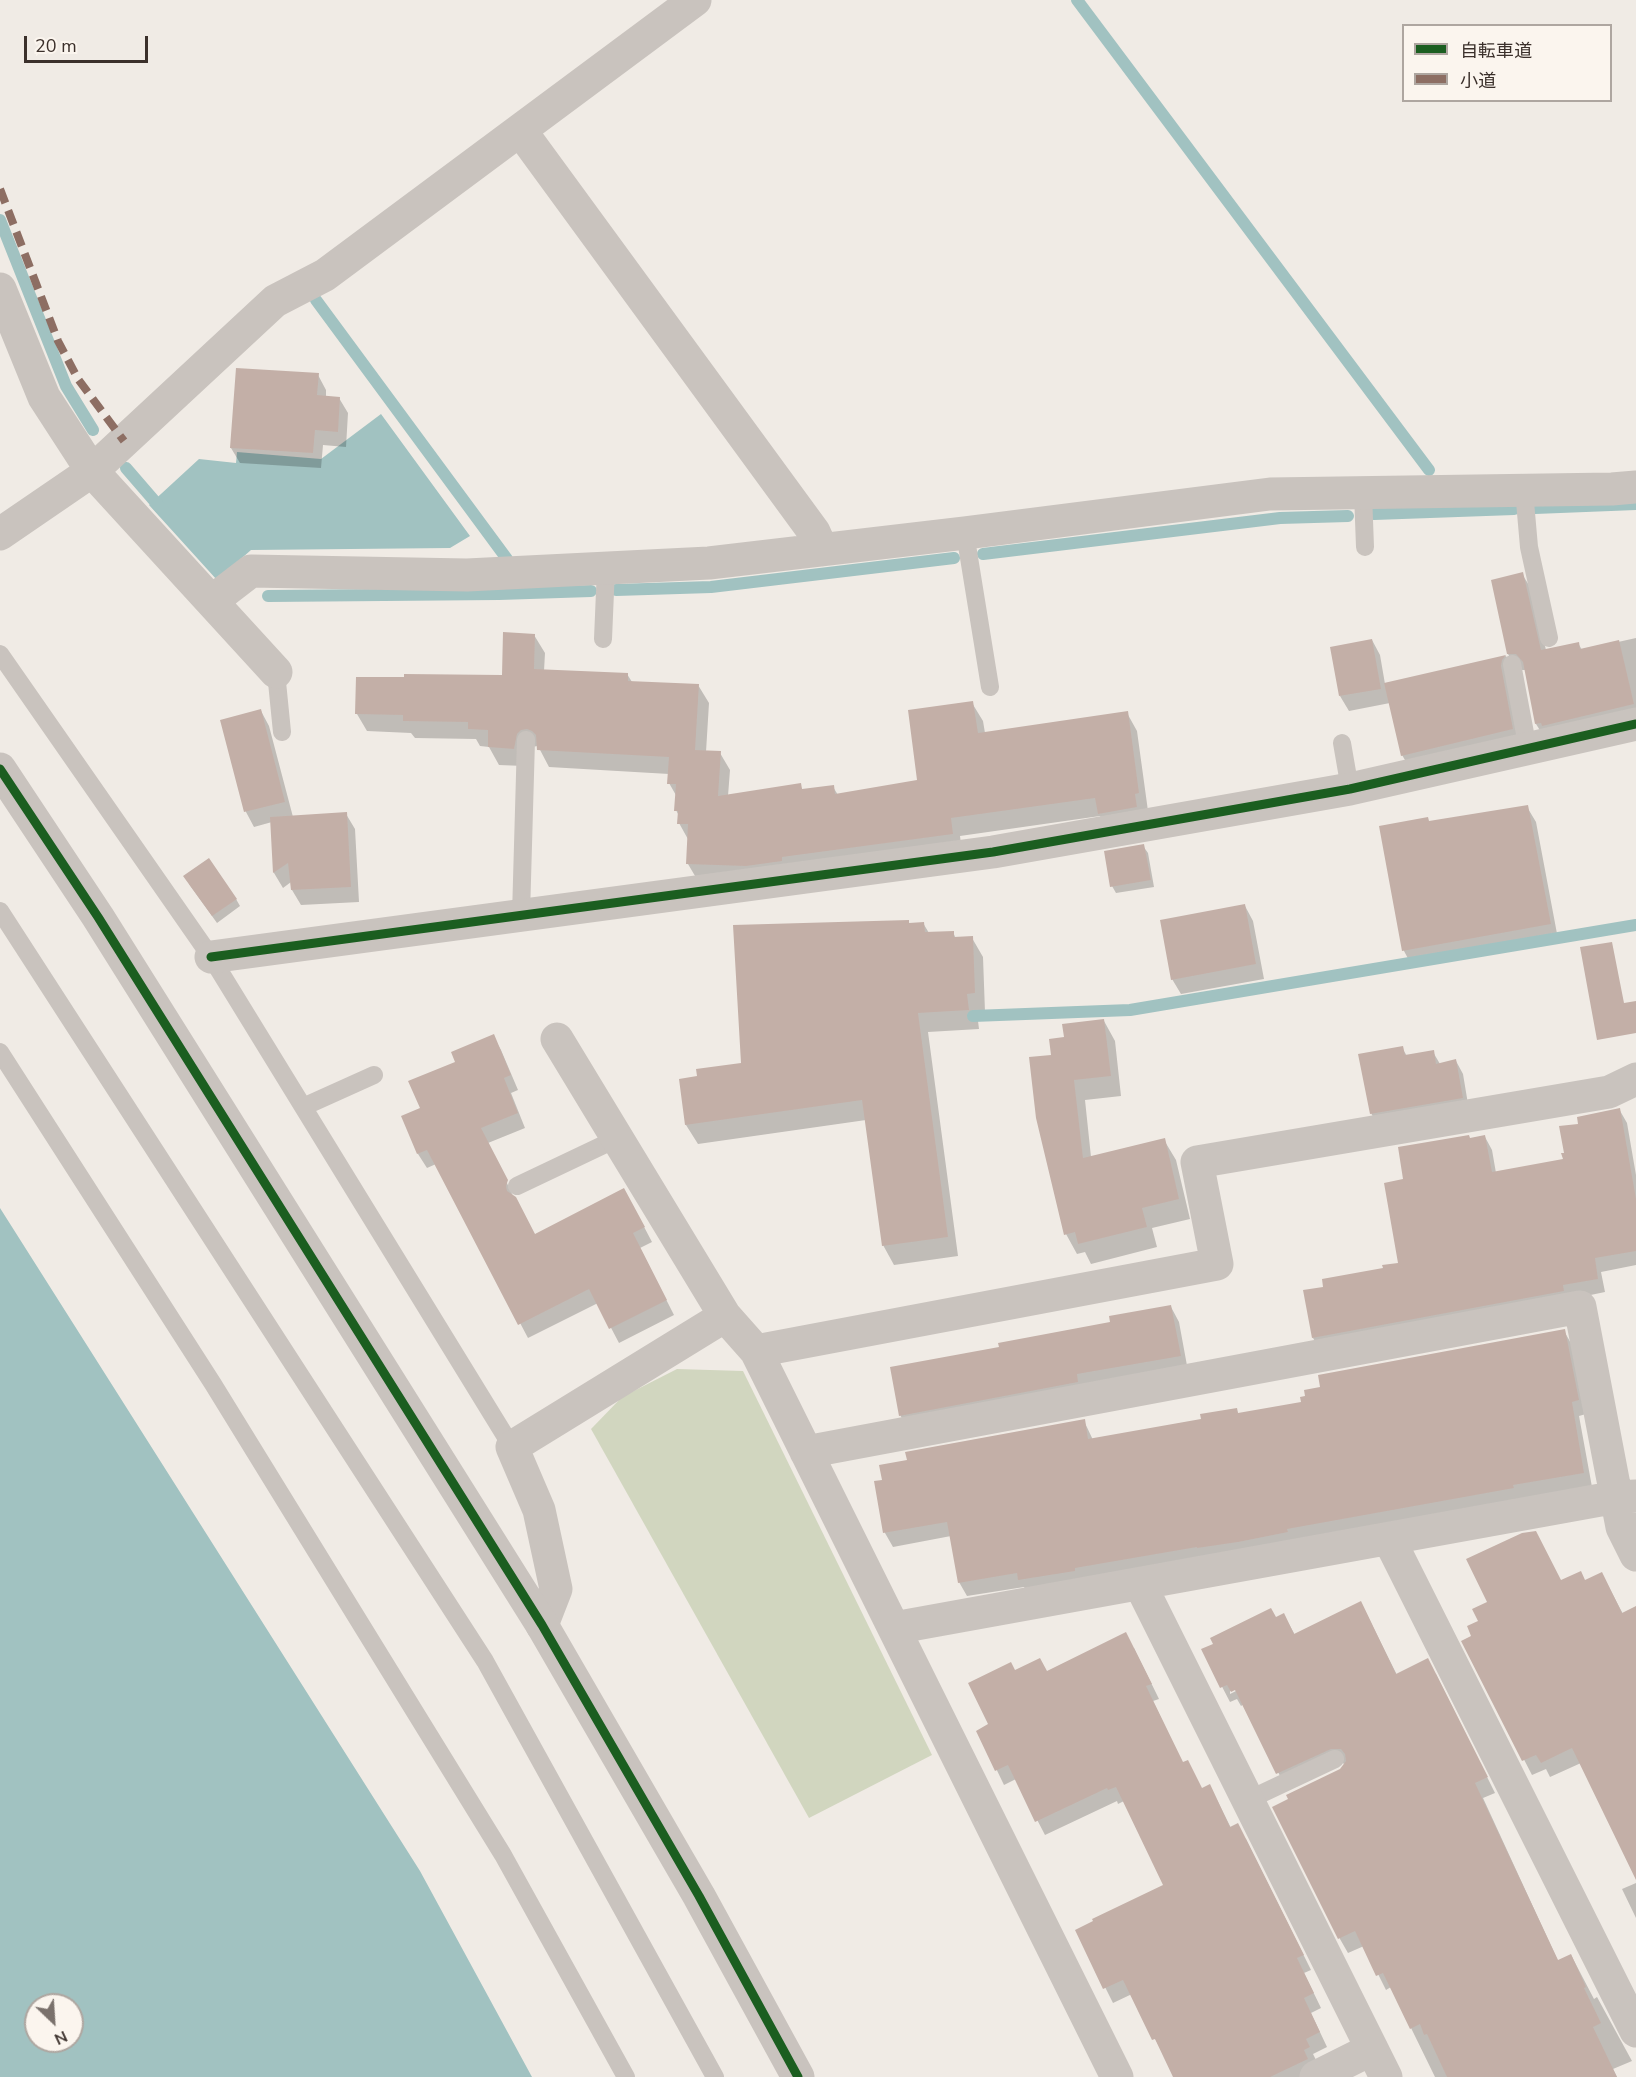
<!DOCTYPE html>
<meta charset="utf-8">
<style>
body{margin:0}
#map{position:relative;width:1636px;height:2077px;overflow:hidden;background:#f0ebe5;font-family:"Nunito Sans","Noto Sans JP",sans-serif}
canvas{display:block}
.legend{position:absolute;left:1402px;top:24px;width:210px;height:78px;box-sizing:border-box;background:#fbf5ee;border:2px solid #aea6a0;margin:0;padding:8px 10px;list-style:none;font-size:18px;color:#3b302b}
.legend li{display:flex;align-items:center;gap:12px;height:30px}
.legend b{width:30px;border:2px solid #aea6a0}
.north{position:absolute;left:24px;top:1993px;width:60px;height:60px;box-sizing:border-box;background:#fbf5ee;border:2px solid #aea6a0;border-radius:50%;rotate:155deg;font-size:16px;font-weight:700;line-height:24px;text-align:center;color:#3b302b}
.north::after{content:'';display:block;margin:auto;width:21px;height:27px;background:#7a716c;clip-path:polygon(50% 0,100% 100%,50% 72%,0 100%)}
.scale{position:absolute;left:24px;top:36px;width:124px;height:27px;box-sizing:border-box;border:3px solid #3b302b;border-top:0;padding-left:8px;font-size:18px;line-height:21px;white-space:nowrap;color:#3b302b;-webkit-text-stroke:4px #fbf5ee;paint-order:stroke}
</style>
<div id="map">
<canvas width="1636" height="2077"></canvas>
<ul class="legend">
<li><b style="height:8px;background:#1b5e20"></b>自転車道</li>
<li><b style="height:8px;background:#8d6e63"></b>小道</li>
</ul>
<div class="north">N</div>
<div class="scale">20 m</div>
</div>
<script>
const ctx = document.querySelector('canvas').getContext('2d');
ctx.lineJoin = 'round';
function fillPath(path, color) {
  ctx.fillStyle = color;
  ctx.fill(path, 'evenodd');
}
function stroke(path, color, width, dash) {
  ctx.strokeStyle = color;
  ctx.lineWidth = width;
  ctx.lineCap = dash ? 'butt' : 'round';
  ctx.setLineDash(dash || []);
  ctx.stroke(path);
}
fillPath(new Path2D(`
 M 677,1369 L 743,1371 L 932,1755 L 809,1818 L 591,1429 L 622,1397 Z`), '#d1d6bf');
fillPath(new Path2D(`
 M 381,414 L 470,536 L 450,548 L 251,550 L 217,580 L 149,505 L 199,459 L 236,463 L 237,452 L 321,459 Z
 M 0,1208 L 420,1871 L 532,2077 L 0,2077 ZM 36,2005 L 72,2005 L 72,2041 L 36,2041 Z`), '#a1c2c1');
fillPath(new Path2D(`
 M 318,375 L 326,390 L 326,397 L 339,398 L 348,413 L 346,447 L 323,445 L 321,468 L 240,463 L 231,448 Z
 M 1522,574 L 1532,590 L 1546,650 L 1578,643 L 1582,650 L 1636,638 L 1636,723 L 1546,740 L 1536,724 L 1526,670 L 1517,670 L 1508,654 Z
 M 534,635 L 545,653 L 544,671 L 627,674 L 632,682 L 698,685 L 709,703 L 706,752 L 720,753 L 730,770 L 728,796 L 800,785 L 803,791 L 833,787 L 838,795 L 919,782 L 972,703 L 983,721 L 985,733 L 1127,713 L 1137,731 L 1148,811 L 1109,832 L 1100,816 L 960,836 L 962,852 L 698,881 L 688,864 L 689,841 L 679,823 L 679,816 L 676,810 L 677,797 L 669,783 L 669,774 L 549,767 L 538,746 L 531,747 L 524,766 L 499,765 L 489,747 L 480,746 L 476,739 L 415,738 L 411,733 L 367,731 L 357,714 L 503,676 Z
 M 1372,640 L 1380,655 L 1385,684 L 1506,656 L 1514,671 L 1521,745 L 1411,770 L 1402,755 L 1390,703 L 1349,711 L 1340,696 Z
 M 261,711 L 269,726 L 293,817 L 346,814 L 355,829 L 359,902 L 301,905 L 292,890 L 291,882 L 283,888 L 274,873 L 272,822 L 254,827 L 246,812 L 222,721 Z
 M 1527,807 L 1536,822 L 1558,939 L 1412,966 L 1404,951 L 1380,827 L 1429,822 Z
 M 1143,846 L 1148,853 L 1154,887 L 1116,893 L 1112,886 Z
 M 189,884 L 236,899 L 240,906 L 217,923 Z
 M 1245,906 L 1253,921 L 1264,979 L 1181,994 L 1172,979 Z
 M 908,921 L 910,924 L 923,923 L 929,933 L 953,932 L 956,939 L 972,938 L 983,957 L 985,1012 L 977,1013 L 979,1029 L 928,1032 L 958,1256 L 894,1265 L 883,1245 L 866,1120 L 698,1144 L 686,1125 L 681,1080 L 699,1078 L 742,1064 Z
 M 1104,1021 L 1115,1041 L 1121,1096 L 1085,1100 L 1091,1157 L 1164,1140 L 1176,1160 L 1190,1219 L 1152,1228 L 1157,1247 L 1091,1264 L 1085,1252 L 1077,1254 L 1066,1234 L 1053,1056 L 1065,1039 Z
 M 493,1036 L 501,1050 L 518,1090 L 511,1093 L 525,1128 L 488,1143 L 514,1198 L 535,1235 L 632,1204 L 652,1242 L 640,1248 L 674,1315 L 619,1343 L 598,1303 L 528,1338 L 436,1164 L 427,1168 L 418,1154 L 403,1117 L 422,1109 L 457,1063 Z
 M 1402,1048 L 1407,1056 L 1433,1052 L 1440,1064 L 1456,1061 L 1463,1074 L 1469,1110 L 1378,1126 L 1371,1113 Z
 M 1619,1109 L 1627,1123 L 1636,1175 L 1636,1265 L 1601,1272 L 1605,1292 L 1321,1351 L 1313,1338 L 1325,1288 L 1400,1264 L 1404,1180 L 1470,1139 L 1485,1137 L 1492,1150 L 1496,1173 L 1564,1160 L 1580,1125 Z
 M 1171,1307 L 1179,1322 L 1188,1371 L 909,1430 L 900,1415 L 1001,1348 L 1112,1323 Z
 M 1564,1331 L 1572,1345 L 1586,1414 L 1579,1416 L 1592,1487 L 1028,1594 L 1024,1587 L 967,1596 L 959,1582 L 951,1536 L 893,1547 L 885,1533 L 876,1482 L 883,1481 L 908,1461 L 1084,1421 L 1093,1440 L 1203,1421 L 1236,1409 L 1239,1415 L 1303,1403 Z
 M 1602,1574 L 1623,1614 L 1636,1608 L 1636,1877 L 1581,1763 L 1550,1777 L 1546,1769 L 1532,1775 L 1463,1642 L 1561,1582 L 1585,1582 Z
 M 1361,1603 L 1397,1675 L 1436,1674 L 1495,1793 L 1483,1798 L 1558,1961 L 1571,1955 L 1594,1999 L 1597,1997 L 1632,2061 L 1613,2069 L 1617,2077 L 1435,2077 L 1391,1987 L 1386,1990 L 1364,1946 L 1348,1953 L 1340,1939 L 1274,1808 L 1341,1770 L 1346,1764 L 1340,1763 L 1286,1788 L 1244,1704 L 1241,1706 L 1237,1699 L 1230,1702 L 1203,1650 L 1284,1615 L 1295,1635 ZM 1241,1685 L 1242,1688 L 1230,1694 L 1230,1691 Z
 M 1134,1648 L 1159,1699 L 1153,1701 L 1183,1764 L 1202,1789 L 1217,1800 L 1231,1828 L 1246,1839 L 1311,1970 L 1304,1973 L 1321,2008 L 1311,2013 L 1327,2047 L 1313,2054 L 1317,2062 L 1313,2077 L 1175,2077 L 1132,1994 L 1113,2003 L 1077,1931 L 1165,1886 L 1124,1801 L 1118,1804 L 1117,1801 L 1045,1835 L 1016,1779 L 1004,1785 L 978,1731 L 990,1725 L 1015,1671 L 1047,1672 Z
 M 1636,1883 L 1636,1918 L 1622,1889 Z`), '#0003');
stroke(new Path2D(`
 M 1077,0 L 1429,470
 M 0,220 L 66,386 L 93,430
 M 316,300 L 507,559
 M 126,468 L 164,512
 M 1535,508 L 1636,504
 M 1374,514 L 1514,509
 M 983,554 L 1280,518 L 1348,516
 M 616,590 L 711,587 L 954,558
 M 268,596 L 499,594 L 591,591
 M 973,1016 L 1130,1010 L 1636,925`), '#a1c2c1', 12);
fillPath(new Path2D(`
 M 236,368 L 319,373 L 317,395 L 340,397 L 338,432 L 315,430 L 313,453 L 230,448 Z
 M 1523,572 L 1541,650 L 1579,642 L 1580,649 L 1619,640 L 1634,704 L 1542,726 L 1541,723 L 1535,724 L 1523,662 L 1516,654 L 1507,654 L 1491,580 Z
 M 503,632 L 535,634 L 534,669 L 628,673 L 628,681 L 699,684 L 695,750 L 721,751 L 718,796 L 801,783 L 802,789 L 834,785 L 835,794 L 917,780 L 908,710 L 973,701 L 978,733 L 1128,711 L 1139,793 L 1135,794 L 1137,807 L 1098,814 L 1095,798 L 951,818 L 953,834 L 782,857 L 782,861 L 746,866 L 686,864 L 688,824 L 677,824 L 678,811 L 674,811 L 676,784 L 667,784 L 669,757 L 537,750 L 536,735 L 532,731 L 527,729 L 521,730 L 517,734 L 514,749 L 488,747 L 488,730 L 468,729 L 468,722 L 403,721 L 403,715 L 355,714 L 356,677 L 404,677 L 404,674 L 502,675 Z
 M 1372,639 L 1381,689 L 1339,696 L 1330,647 Z
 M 1506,655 L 1502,660 L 1501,666 L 1513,729 L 1401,756 L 1384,683 Z
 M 261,709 L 285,802 L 244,812 L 220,720 Z
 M 1528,805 L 1551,924 L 1402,951 L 1379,826 L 1428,817 L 1429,821 Z
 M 347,812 L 351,887 L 291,890 L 288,863 L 273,873 L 270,817 Z
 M 1144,844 L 1151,880 L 1110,887 L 1104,851 Z
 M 209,858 L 237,899 L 212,916 L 183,876 Z
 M 1245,904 L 1256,964 L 1171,980 L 1160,920 Z
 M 909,920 L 909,923 L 924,922 L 925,932 L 954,931 L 954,937 L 973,936 L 975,993 L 967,994 L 969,1010 L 918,1013 L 948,1237 L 882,1246 L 862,1100 L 685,1125 L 679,1079 L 697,1076 L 696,1069 L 741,1063 L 733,925 Z
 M 1612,942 L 1624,1003 L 1636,1001 L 1636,1033 L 1597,1040 L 1580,947 Z
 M 1104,1019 L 1111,1076 L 1074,1080 L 1083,1158 L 1165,1138 L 1179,1199 L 1142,1208 L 1147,1227 L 1078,1244 L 1075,1232 L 1064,1235 L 1036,1118 L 1029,1057 L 1051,1055 L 1049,1039 L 1064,1037 L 1062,1024 Z
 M 494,1034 L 511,1075 L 504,1078 L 518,1113 L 481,1128 L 508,1180 L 506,1186 L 507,1191 L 516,1197 L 535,1234 L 624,1188 L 645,1227 L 633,1233 L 667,1300 L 609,1329 L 589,1289 L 518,1325 L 427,1150 L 417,1154 L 401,1116 L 420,1108 L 408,1081 L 455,1062 L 451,1052 Z
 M 1403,1046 L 1405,1055 L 1434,1050 L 1436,1064 L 1456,1059 L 1463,1098 L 1370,1114 L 1358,1054 Z
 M 1620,1108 L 1636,1199 L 1636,1251 L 1595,1258 L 1598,1279 L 1563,1285 L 1564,1291 L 1312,1338 L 1303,1290 L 1323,1287 L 1322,1279 L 1383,1268 L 1382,1265 L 1398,1263 L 1384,1183 L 1403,1179 L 1398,1147 L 1469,1135 L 1470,1138 L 1485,1135 L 1492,1172 L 1563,1159 L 1561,1153 L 1564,1153 L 1559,1126 L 1578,1124 L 1577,1117 Z
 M 1171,1305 L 1181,1356 L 1077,1374 L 1078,1382 L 899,1416 L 890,1367 L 999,1347 L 998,1343 L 1110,1322 L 1109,1316 Z
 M 1565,1329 L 1579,1400 L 1572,1402 L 1584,1473 L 1513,1485 L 1514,1488 L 1287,1529 L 1288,1532 L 1238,1542 L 1197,1548 L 1197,1547 L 1075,1568 L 1075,1571 L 1018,1580 L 1017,1573 L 958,1583 L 947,1522 L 883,1533 L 874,1481 L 882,1480 L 879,1465 L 907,1460 L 905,1452 L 1085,1419 L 1088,1439 L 1201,1419 L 1200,1414 L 1237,1408 L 1238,1413 L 1301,1402 L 1300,1397 L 1305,1396 L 1304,1390 L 1320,1387 L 1318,1375 Z
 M 1536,1531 L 1561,1580 L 1581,1571 L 1585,1580 L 1602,1572 L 1622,1613 L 1636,1606 L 1636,1880 L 1572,1748 L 1541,1763 L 1536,1755 L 1522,1761 L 1461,1641 L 1471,1636 L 1467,1626 L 1478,1621 L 1472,1609 L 1487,1602 L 1466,1559 L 1522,1533 Z
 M 1361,1601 L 1396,1674 L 1428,1658 L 1488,1777 L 1475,1783 L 1558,1960 L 1571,1954 L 1586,1987 L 1584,1988 L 1601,2023 L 1593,2027 L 1617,2077 L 1447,2077 L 1427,2034 L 1424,2035 L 1420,2024 L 1410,2029 L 1383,1973 L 1376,1976 L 1355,1931 L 1338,1939 L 1272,1807 L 1288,1799 L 1286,1795 L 1340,1769 L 1346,1761 L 1345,1754 L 1341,1749 L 1331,1749 L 1276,1774 L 1235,1690 L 1231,1692 L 1227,1685 L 1220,1688 L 1201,1649 L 1213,1644 L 1210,1638 L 1271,1608 L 1276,1617 L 1284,1613 L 1294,1634 Z
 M 1126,1632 L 1152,1684 L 1146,1686 L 1183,1762 L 1188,1760 L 1202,1788 L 1210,1784 L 1230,1827 L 1238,1823 L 1304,1955 L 1297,1958 L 1314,1993 L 1304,1998 L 1320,2032 L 1306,2039 L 1310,2047 L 1304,2050 L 1308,2059 L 1270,2077 L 1173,2077 L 1155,2039 L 1152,2040 L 1123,1980 L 1103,1989 L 1075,1930 L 1093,1921 L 1092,1919 L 1163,1885 L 1116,1787 L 1108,1790 L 1107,1788 L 1035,1822 L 1008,1765 L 995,1771 L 976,1731 L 988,1724 L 968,1683 L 1011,1662 L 1015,1670 L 1040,1658 L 1047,1671 Z`), '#c3afa7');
stroke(new Path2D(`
 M 1524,490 L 1529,547 L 1549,638
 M 1363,493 L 1365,547
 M 965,533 L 990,687
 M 603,639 L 606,568
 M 0,654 L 211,957 L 512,1447
 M 1512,664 L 1528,749
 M 276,672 L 282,732
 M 1342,743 L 1350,789
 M 0,911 L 485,1661 L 715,2077
 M 521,915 L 526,740
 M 0,1052 L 213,1384 L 503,1855 L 626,2077
 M 303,1107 L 374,1075
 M 517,1186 L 618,1138
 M 1248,1800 L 1335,1759`), '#c9c3be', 18);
stroke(new Path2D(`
 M 520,130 L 814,532 L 822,550
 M 0,289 L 44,397 L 92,471 L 276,672
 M 0,534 L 92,471 L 275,301 L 325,275 L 695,0
 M 212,601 L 251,571 L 467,575 L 709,563 L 965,533 L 1270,494 L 1612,489 L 1636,487
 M 211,957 L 993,852 L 1350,789 L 1636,724
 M 557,1039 L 725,1316
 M 756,1351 L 1217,1264 L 1197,1162 L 1609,1092 L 1636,1079
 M 806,1452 L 1580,1307 L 1622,1527 L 1636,1555
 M 1389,1539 L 1636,2031
 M 1140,1584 L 1386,2077
 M 542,1625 L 556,1589 L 539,1510 L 512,1447 L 725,1316 L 756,1351 L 1117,2077
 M 894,1628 L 1617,1497 L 1636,1496
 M 1316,2077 L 1372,2049`), '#c9c3be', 33);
stroke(new Path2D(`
 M 0,769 L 98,917 L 542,1625 L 699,1896 L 798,2077`), '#c9c3be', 33);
stroke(new Path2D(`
 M 0,189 L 58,341 L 78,379 L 124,441`), '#8d6e63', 8, [15, 8]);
stroke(new Path2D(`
 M 0,769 L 98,917 L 542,1625 L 699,1896 L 798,2077
 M 211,957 L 993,852 L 1350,789 L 1636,724`), '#1b5e20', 9);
</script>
